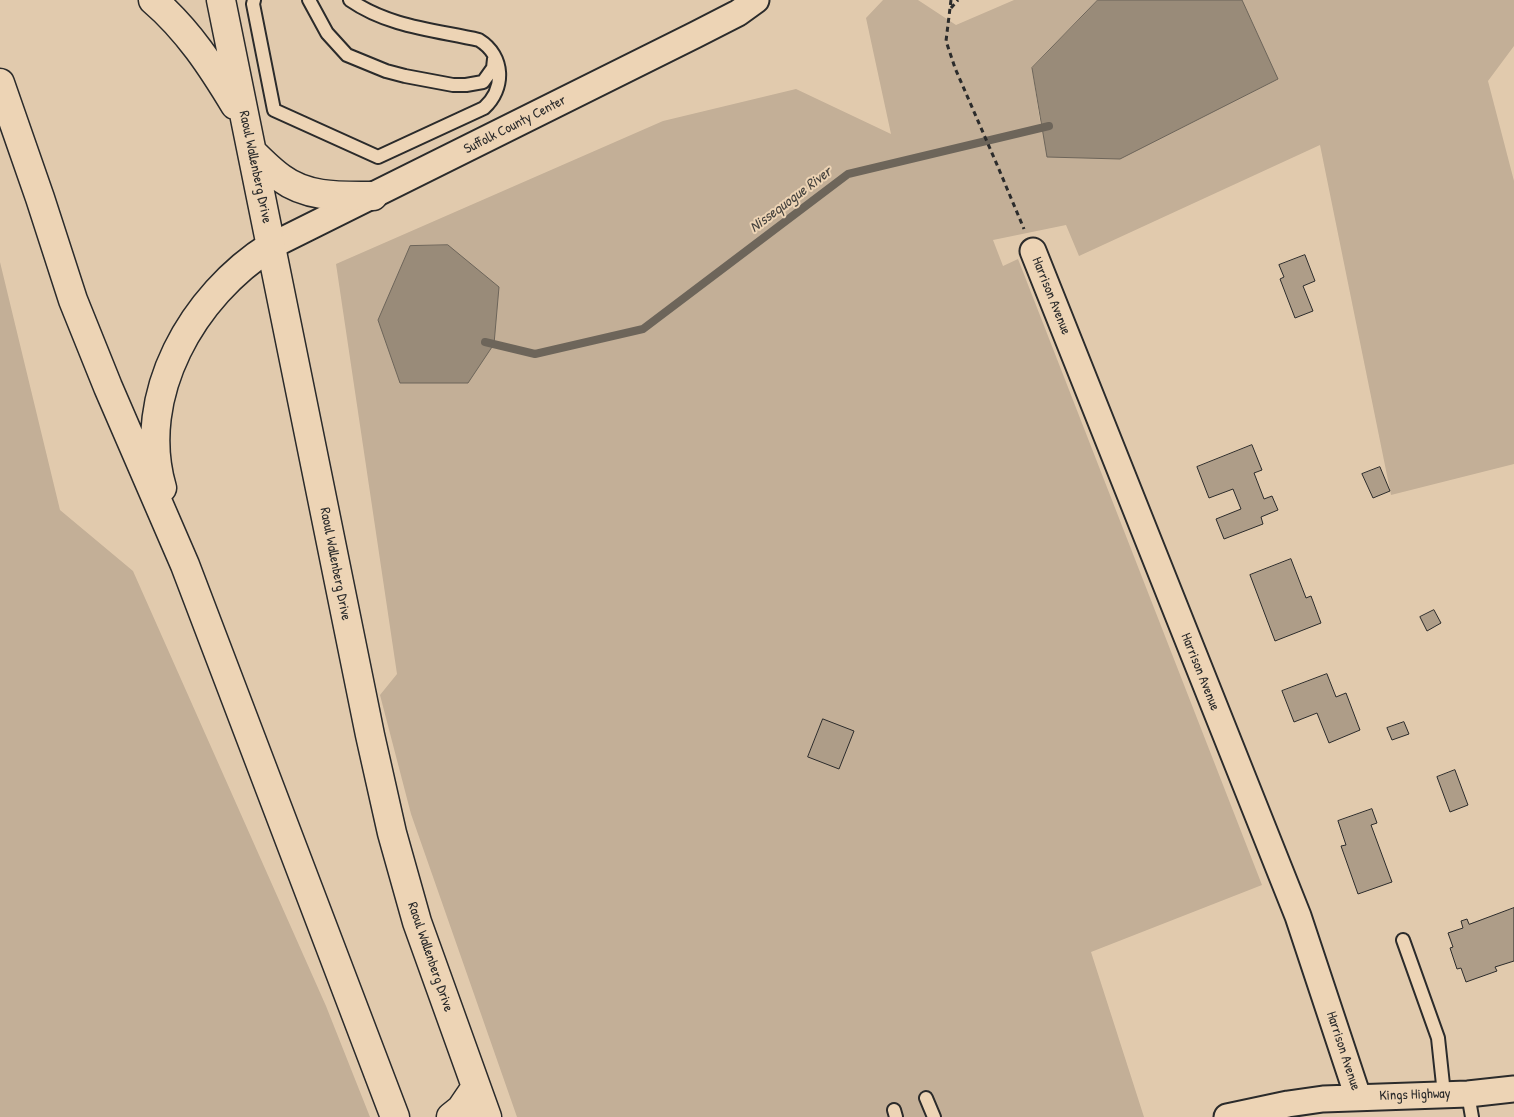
<!DOCTYPE html>
<style>
body{margin:0}
canvas{display:block;background:#e1caad}
</style>
<canvas width="1514" height="1117"></canvas>
<script>
const ctx = document.querySelector('canvas').getContext('2d');
ctx.lineJoin = 'round';
function fillPath(path, color) {
  ctx.fillStyle = color;
  ctx.fill(path, 'evenodd');
}
function stroke(path, color, width, dash) {
  ctx.strokeStyle = color;
  ctx.lineWidth = width;
  ctx.lineCap = dash ? 'butt' : 'round';
  ctx.setLineDash(dash || []);
  ctx.stroke(path);
}
function label(font, color, halo, rows, align = 'center') {
  ctx.font = font + ' "Patrick Hand",sans-serif';
  ctx.lineWidth = 4;
  ctx.setLineDash([]);
  ctx.textBaseline = 'middle';
  ctx.strokeStyle = halo;
  ctx.fillStyle = color;
  for (const [text, x, y, turn = 0] of rows) {
    ctx.save();
    ctx.translate(x, y);
    ctx.rotate((+turn || 0) * Math.PI / 180);
    ctx.textAlign = isNaN(turn) ? turn : align;
    if (halo) ctx.strokeText(text, 0, 0);
    ctx.fillText(text, 0, 0);
    ctx.restore();
  }
}
fillPath(new Path2D(`
 M 883,0 L 918,0 L 956,25 L 1014,0 L 1098,0 L 1032,68 L 1041,128 L 1277,80 L 1242,0 L 1514,0 L 1514,46 L 1488,81 L 1514,181 L 1514,464 L 1391,495 L 1320,145 L 1079,256 L 1066,225 L 993,240 L 1003,266 L 1018,259 L 1262,885 L 1091,952 L 1144,1117 L 517,1117 L 411,814 L 380,695 L 397,674 L 336,264 L 663,121 L 796,89 L 891,134 L 866,18 Z
 M 0,262 L 60,510 L 133,571 L 326,1006 L 370,1117 L 0,1117 Z`), '#c3af97');
const water = new Path2D(`
 M 1098,0 L 1242,0 L 1278,79 L 1120,159 L 1047,157 L 1032,68 Z
 M 448,245 L 499,287 L 494,344 L 468,383 L 400,383 L 378,320 L 410,246 Z`);
fillPath(water, '#998b79');
stroke(water, '#6d655a', 1);
stroke(new Path2D(`
 M 485,342 L 535,354 L 643,329 L 848,174 L 1049,126`), '#6d655a', 8);
const building = new Path2D(`
 M 1305,255 L 1315,281 L 1303,286 L 1313,311 L 1295,318 L 1280,279 L 1284,277 L 1279,265 Z
 M 1252,445 L 1262,470 L 1254,473 L 1264,499 L 1272,496 L 1278,510 L 1261,517 L 1263,524 L 1224,539 L 1216,519 L 1241,509 L 1233,489 L 1209,498 L 1197,467 Z
 M 1380,467 L 1390,491 L 1373,498 L 1362,474 Z
 M 1291,559 L 1306,598 L 1311,596 L 1321,623 L 1275,641 L 1250,575 Z
 M 1434,610 L 1441,623 L 1427,631 L 1420,617 Z
 M 1327,674 L 1336,697 L 1346,693 L 1360,730 L 1329,743 L 1317,713 L 1294,722 L 1282,691 Z
 M 823,719 L 854,731 L 839,769 L 808,757 Z
 M 1404,722 L 1409,734 L 1392,740 L 1387,728 Z
 M 1455,770 L 1468,805 L 1450,812 L 1437,777 Z
 M 1372,809 L 1377,823 L 1371,825 L 1392,882 L 1358,894 L 1341,846 L 1346,845 L 1338,821 Z
 M 1514,908 L 1514,961 L 1495,967 L 1497,971 L 1466,982 L 1461,968 L 1457,969 L 1450,948 L 1453,947 L 1448,933 L 1463,928 L 1461,921 L 1467,919 L 1469,924 Z`);
fillPath(building, '#ae9d88');
stroke(building, '#2b2b2b', 1);
const lane = new Path2D(`
 M 254,0 L 253,4 L 274,110 L 378,157 L 484,108 C 505,89 505,56 479,40 C 435,30 389,27 350,0
 M 309,0 L 327,33 L 347,55 L 386,71 L 405,76 L 453,85 L 466,85 L 483,82 L 493,68 L 494,59
 M 1403,940 L 1438,1038 L 1444,1094
 M 1468,1094 L 1472,1117
 M 926,1098 L 934,1117
 M 894,1110 L 896,1117`);
const street = new Path2D(`
 M 271,246 L 695,35 L 738,13 L 756,0
 M 1033,251 L 1298,916 L 1358,1097
 M 1227,1117 L 1288,1104 L 1323,1099 L 1468,1094 L 1514,1089`);
const secondary = new Path2D(`
 M 153,0 C 188,30 212,67 235,105
 M 221,0 L 370,735 L 392,833 L 417,922 L 487,1117
 M 0,83 L 40,198 L 73,300 L 108,387 L 185,565 L 395,1117
 M 252,152 C 261,161 271,171 281,178 C 308,198 341,196 373,196
 M 162,488 C 135,395 193,295 271,246
 M 451,1117 L 461,1109 L 476,1087`);
stroke(lane, '#2b2b2b', 16);
stroke(street, '#2b2b2b', 29);
stroke(secondary, '#2b2b2b', 31);
stroke(new Path2D(`
 M 951,0 L 946,41 L 955,68 L 998,167 L 1024,229
 M 951,8 L 958,0`), '#2b2b2b', 3, [5, 4]);
stroke(lane, '#edd4b5', 12);
stroke(street, '#edd4b5', 25);
stroke(secondary, '#edd4b5', 28);
label('14px', '#2b2b2b', '#edd4b5', [
 ["Suffolk County Center",515,125,-27],
 ["Raoul Wallenberg Drive",255,167,78],
 ["Harrison Avenue",1051,296,68],
 ["Raoul Wallenberg Drive",335,564,79],
 ["Harrison Avenue",1200,672,68],
 ["Raoul Wallenberg Drive",430,957,71],
 ["Harrison Avenue",1343,1051,72],
 ["Kings Highway",1415,1095,-2]
]);
label('italic 15px', '#46433e', '#edd4b5', [
 ["Nissequogue River",791,200,-37]
]);
</script>
